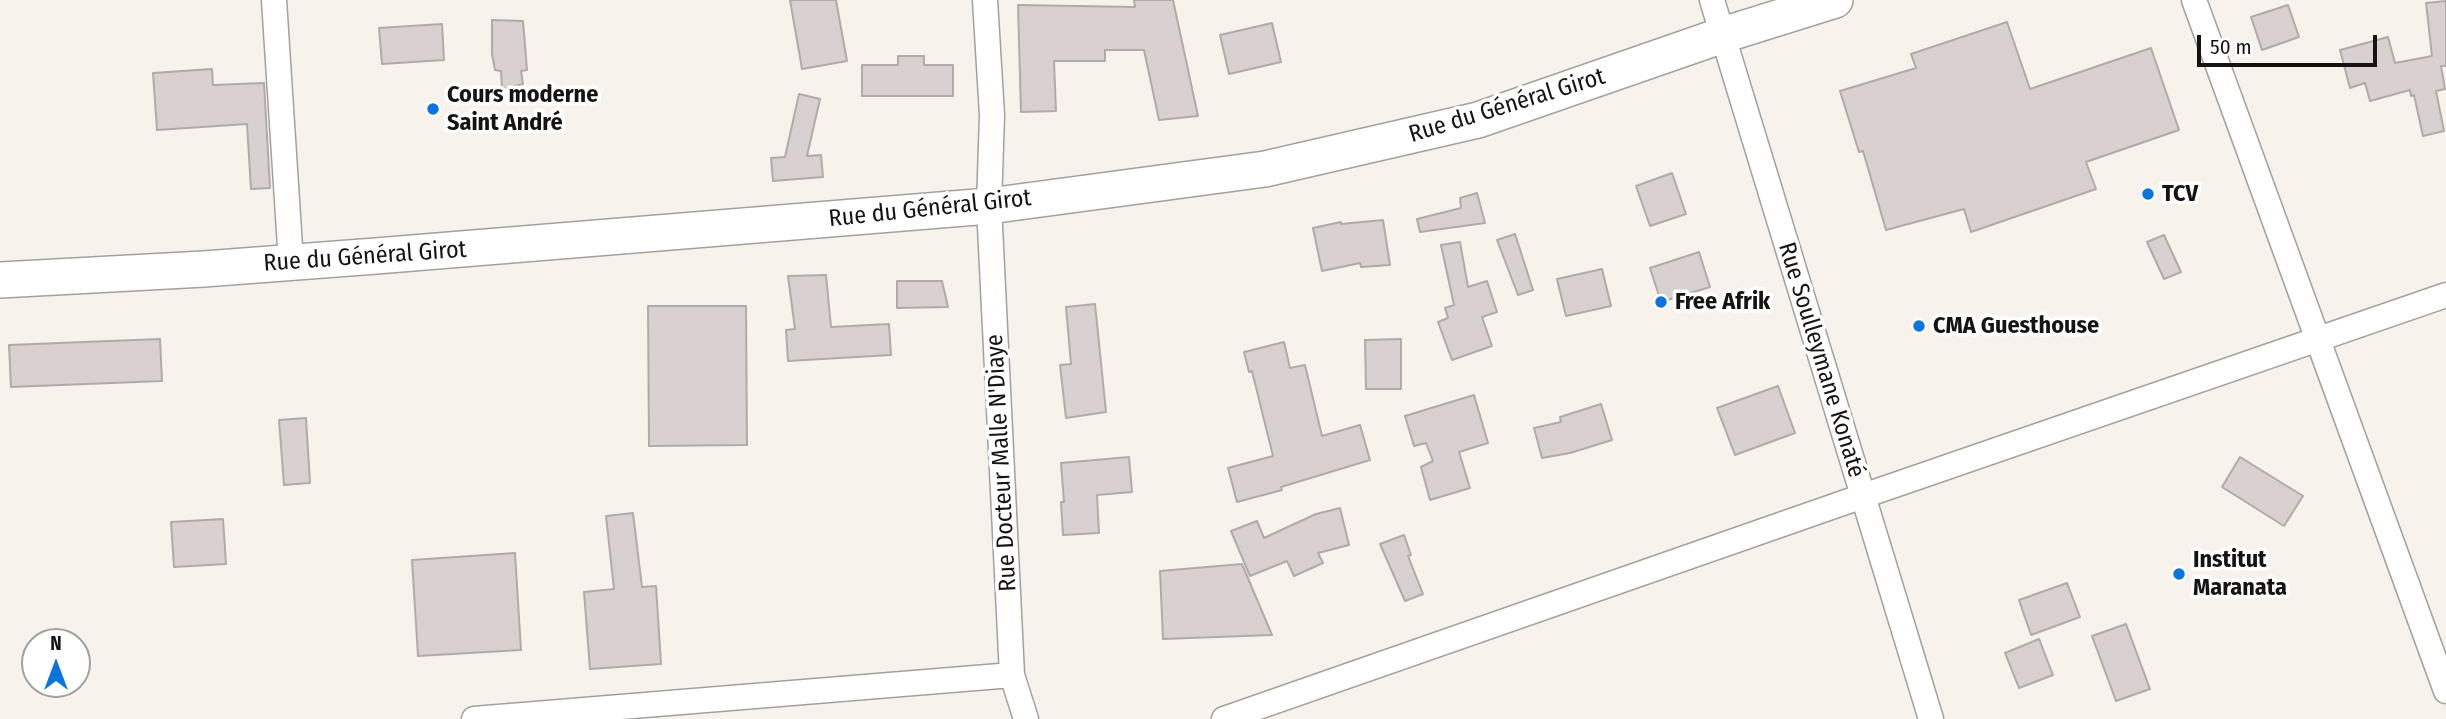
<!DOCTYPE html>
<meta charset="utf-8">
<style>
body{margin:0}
#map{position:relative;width:2446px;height:719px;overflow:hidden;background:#f8f2ed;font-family:"Fira Sans Condensed",sans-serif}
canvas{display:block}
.north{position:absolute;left:21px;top:628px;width:70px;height:70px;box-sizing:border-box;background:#fff;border:2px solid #a2a1a1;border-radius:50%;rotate:0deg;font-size:19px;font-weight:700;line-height:28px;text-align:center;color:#161413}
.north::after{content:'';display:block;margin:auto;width:24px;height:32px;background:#0c74dc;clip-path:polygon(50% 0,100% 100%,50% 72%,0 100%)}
.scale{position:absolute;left:2197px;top:35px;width:180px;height:32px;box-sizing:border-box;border:4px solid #161413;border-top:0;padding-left:9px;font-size:21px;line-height:24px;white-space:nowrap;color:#161413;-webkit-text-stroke:5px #fff;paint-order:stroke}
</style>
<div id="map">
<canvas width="2446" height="719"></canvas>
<div class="north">N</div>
<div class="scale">50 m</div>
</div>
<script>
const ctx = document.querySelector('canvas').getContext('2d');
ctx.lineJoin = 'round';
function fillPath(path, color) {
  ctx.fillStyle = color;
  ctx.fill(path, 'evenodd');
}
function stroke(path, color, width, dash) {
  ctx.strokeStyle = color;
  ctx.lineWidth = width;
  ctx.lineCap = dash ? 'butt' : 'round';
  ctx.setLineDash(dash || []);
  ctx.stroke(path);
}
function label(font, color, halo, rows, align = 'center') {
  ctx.font = font + ' "Fira Sans Condensed",sans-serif';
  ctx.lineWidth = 7;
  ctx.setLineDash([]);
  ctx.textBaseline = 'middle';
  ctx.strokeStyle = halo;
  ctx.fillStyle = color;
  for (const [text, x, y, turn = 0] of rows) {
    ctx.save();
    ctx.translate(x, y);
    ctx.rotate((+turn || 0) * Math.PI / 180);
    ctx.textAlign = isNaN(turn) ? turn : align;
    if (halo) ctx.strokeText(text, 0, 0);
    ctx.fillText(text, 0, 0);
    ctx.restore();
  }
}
const building = new Path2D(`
 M 790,0 L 836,0 L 847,61 L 802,69 Z
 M 1134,0 L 1173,0 L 1198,116 L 1159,120 L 1144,50 L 1105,50 L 1105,61 L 1054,61 L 1056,111 L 1021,112 L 1018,5 L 1135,7 Z
 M 2446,1 L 2446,66 L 2441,66 L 2445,89 L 2436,91 L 2444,131 L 2423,136 L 2414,95 L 2411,96 L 2410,90 L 2370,101 L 2365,83 L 2350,88 L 2340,50 L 2388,37 L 2395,63 L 2432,56 L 2426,3 Z
 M 2288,5 L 2299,37 L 2262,50 L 2251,17 Z
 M 492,20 L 523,21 L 527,70 L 521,71 L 523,84 L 502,89 L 501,71 L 495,70 L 492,54 Z
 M 2007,22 L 2030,89 L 2151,48 L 2179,130 L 2086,162 L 2096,189 L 1971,232 L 1964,209 L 1886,230 L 1863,151 L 1859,152 L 1840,91 L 1916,68 L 1911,54 Z
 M 1272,23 L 1281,62 L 1229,74 L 1220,35 Z
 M 442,24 L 444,60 L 382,64 L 379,28 Z
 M 898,56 L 924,56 L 924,65 L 953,65 L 953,96 L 862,96 L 862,65 L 898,65 Z
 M 212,69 L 213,85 L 264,83 L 270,188 L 251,189 L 247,124 L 157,130 L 153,73 Z
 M 799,94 L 820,99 L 807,156 L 821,155 L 823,177 L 773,181 L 771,158 L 785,157 Z
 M 1672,173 L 1686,214 L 1650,226 L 1636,186 Z
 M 1477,193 L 1485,223 L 1420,232 L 1417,219 L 1461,208 L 1460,198 Z
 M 1383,220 L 1390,265 L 1361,267 L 1360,263 L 1322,271 L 1313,228 L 1341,222 L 1341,224 Z
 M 1515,234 L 1533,290 L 1518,295 L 1497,240 Z
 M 2164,235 L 2181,272 L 2164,279 L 2147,242 Z
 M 1460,242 L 1468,287 L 1487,281 L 1497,312 L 1482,317 L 1492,346 L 1452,360 L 1438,322 L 1448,318 L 1445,308 L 1454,305 L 1441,245 Z
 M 1699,252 L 1710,287 L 1661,302 L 1650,268 Z
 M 1602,269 L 1611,306 L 1566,316 L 1557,279 Z
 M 826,275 L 831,327 L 889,324 L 891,355 L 788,361 L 786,330 L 795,329 L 788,276 Z
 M 897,281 L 942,281 L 948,307 L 897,308 Z
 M 1095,304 L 1106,412 L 1066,418 L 1060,365 L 1071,364 L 1066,307 Z
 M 648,306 L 746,306 L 747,445 L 649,446 Z
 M 160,339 L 162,381 L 11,387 L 9,345 Z
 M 1401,339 L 1401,389 L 1366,389 L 1365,340 Z
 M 1284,342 L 1290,368 L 1305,365 L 1322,436 L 1360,425 L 1370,460 L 1281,487 L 1282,490 L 1237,502 L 1228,468 L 1273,456 L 1252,371 L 1249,372 L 1244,352 Z
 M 1778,386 L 1795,433 L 1735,455 L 1717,408 Z
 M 1474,395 L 1488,443 L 1459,452 L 1470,488 L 1430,500 L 1421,467 L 1433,461 L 1426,443 L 1414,446 L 1405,416 Z
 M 1601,404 L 1612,440 L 1570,453 L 1542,458 L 1534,428 L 1561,422 L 1560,417 Z
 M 306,418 L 310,483 L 284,485 L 279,420 Z
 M 1129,457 L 1132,492 L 1097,495 L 1099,533 L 1063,535 L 1061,502 L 1064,502 L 1061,463 Z
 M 2240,457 L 2303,496 L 2284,526 L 2222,487 Z
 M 1340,508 L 1349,545 L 1318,553 L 1323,563 L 1294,576 L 1287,561 L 1250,576 L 1231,531 L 1257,521 L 1264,538 L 1316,514 Z
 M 633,513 L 642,587 L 656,586 L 661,664 L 590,669 L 584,592 L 614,589 L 606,516 Z
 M 223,519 L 226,564 L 174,567 L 171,522 Z
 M 1404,535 L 1411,555 L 1408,556 L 1423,594 L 1405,601 L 1380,544 Z
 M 515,553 L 521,650 L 418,656 L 412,560 Z
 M 1242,564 L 1272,635 L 1163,639 L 1160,571 Z
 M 2067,583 L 2080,617 L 2031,635 L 2019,600 Z
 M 2126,624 L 2150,689 L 2116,701 L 2092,636 Z
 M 2039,639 L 2053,675 L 2019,688 L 2005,653 Z`);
fillPath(building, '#d9d1d0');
stroke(building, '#b2aaa9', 2);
const minor = new Path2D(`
 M 274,0 L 291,262
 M 985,0 L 992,115 L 989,206 L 1012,675 L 1026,719
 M 1712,0 L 1931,719
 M 2194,0 L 2446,691
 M 474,719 L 1012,675
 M 1224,719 L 1863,496 L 2446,295`);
const highway = new Path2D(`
 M 0,280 L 204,269 L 376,256 L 989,206 L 1265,169 L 1478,120 L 1723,35 L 1835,0`);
stroke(minor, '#a5a09b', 27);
stroke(highway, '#a5a09b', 38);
stroke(minor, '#fff', 24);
stroke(highway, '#fff', 35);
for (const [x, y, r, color] of [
 [433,109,7,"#0c74dc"],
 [2148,194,7,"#0c74dc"],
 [1661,302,7,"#0c74dc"],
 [1919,326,7,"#0c74dc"],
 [2179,574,7,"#0c74dc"]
]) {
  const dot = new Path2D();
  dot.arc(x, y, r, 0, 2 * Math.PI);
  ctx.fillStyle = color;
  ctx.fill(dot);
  stroke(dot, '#fff', 2.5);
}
label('bold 24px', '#161413', '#fff', [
 ["Cours moderne",447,95],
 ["Saint André",447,123],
 ["TCV",2162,194],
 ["Free Afrik",1675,302],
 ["CMA Guesthouse",1933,326],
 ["Institut",2193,560],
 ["Maranata",2193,588]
], 'left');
label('24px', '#161413', '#fff', [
 ["Rue du Général Girot",1507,106,-17],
 ["Rue du Général Girot",930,209,-6],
 ["Rue du Général Girot",365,257,-4],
 ["Rue Soulleymane Konaté",1821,360,73],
 ["Rue Docteur Malle N'Diaye",1002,463,-93]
]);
</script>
